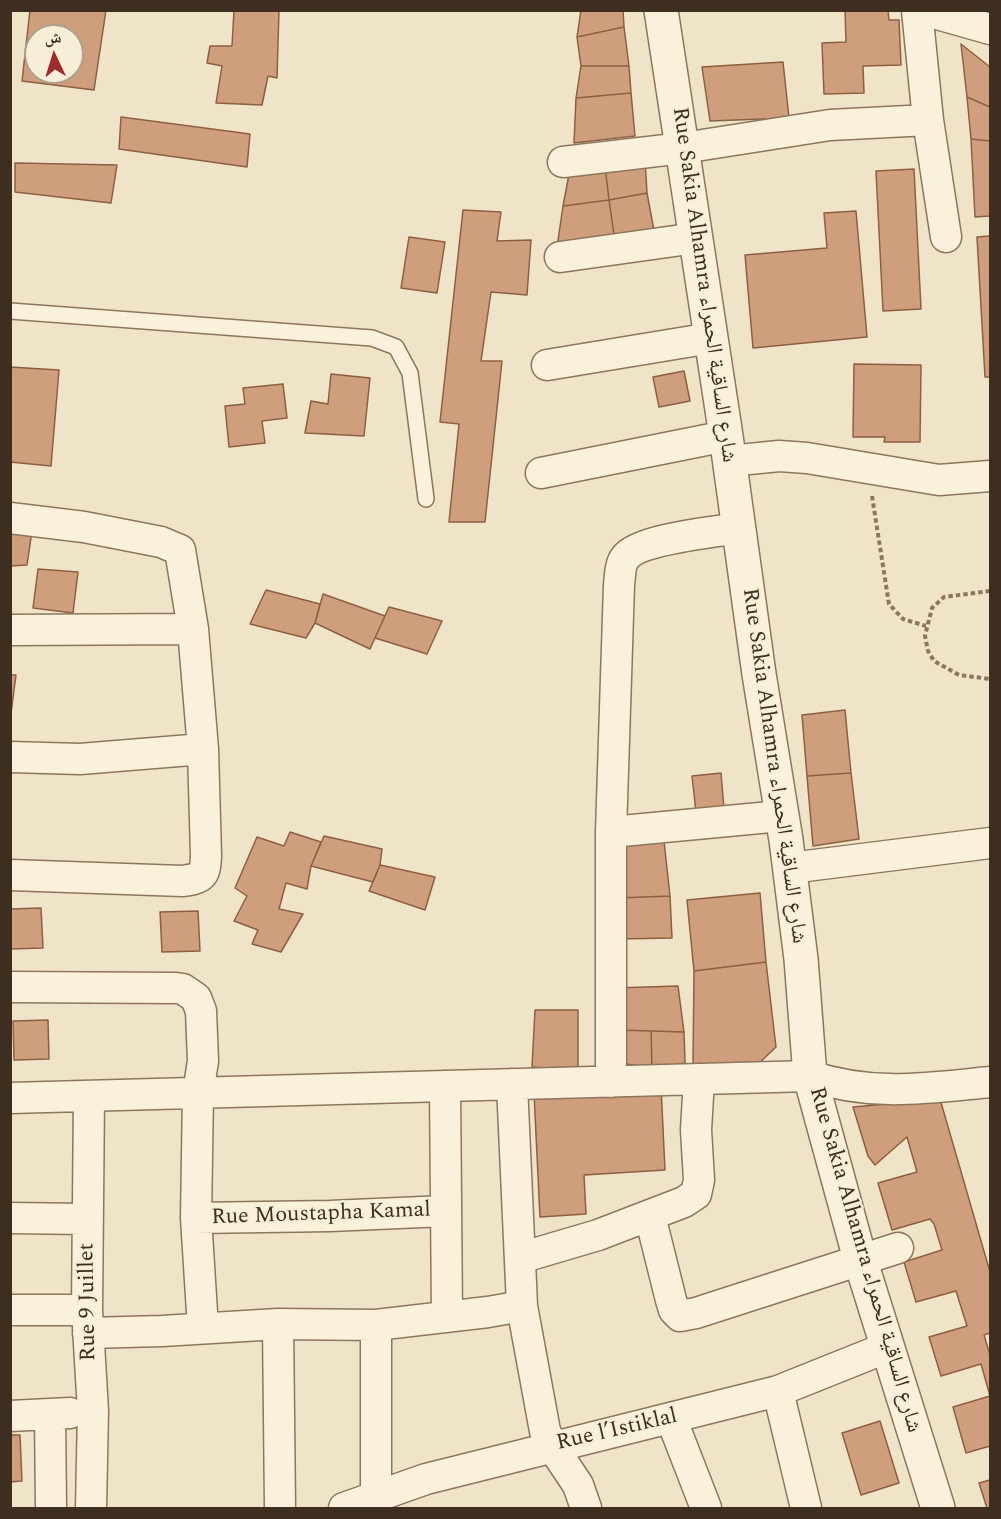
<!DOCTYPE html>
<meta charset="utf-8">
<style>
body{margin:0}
#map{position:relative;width:1001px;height:1519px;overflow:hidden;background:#f0e4c8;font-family:Spectral,"Noto Naskh Arabic",serif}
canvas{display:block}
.frame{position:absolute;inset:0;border:12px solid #3d2e20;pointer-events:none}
.north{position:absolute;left:24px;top:24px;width:60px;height:60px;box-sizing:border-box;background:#f7eed8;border:2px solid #ada18e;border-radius:50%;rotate:356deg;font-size:16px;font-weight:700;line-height:24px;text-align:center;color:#3d2e20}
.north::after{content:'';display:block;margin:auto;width:21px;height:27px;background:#9e2a2b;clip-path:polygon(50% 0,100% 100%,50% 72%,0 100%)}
</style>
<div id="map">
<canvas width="1001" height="1519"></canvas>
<div class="frame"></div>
<div class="north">ش</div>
</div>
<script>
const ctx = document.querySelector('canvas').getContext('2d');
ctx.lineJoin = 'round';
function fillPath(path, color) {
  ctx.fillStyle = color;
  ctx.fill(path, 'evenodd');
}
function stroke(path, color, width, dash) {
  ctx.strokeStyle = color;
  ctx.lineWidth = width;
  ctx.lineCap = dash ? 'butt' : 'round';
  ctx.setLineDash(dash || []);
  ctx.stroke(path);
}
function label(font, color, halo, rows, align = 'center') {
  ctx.font = font + ' Spectral,"Noto Naskh Arabic",serif';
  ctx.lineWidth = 4.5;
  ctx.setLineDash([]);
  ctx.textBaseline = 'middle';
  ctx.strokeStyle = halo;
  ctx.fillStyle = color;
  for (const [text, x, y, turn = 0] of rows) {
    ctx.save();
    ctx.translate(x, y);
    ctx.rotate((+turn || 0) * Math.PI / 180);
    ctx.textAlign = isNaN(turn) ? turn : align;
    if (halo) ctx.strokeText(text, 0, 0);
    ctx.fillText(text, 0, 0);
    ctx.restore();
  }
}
const building = new Path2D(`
 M 30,10 L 106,10 L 94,90 L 22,81 ZM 36,36 L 72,36 L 72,72 L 36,72 Z
 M 234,10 L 279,10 L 277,78 L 268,76 L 262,105 L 216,103 L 222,66 L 207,63 L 210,46 L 232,46 Z
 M 581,10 L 623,10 L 624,27 L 577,37 Z
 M 845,10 L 888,10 L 889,20 L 899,20 L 901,65 L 863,66 L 864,93 L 824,94 L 822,43 L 846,42 Z
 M 624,27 L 629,66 L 581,66 L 577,37 Z
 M 961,44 L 990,67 L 990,107 L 967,97 Z
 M 783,62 L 789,118 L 710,121 L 702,67 Z
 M 581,66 L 629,66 L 631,93 L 576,98 Z
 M 631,93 L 635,136 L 574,143 L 576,98 Z
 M 967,97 L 990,107 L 990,141 L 971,139 Z
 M 121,117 L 250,134 L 247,167 L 119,149 Z
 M 971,139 L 990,141 L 990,216 L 975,217 Z
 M 645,159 L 647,193 L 609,200 L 605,166 Z
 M 15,163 L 117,165 L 111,203 L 15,192 Z
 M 605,166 L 609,200 L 563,206 L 570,169 Z
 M 914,169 L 921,309 L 883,311 L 876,171 Z
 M 647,193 L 655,236 L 614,235 L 609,200 Z
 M 609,200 L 614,235 L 557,247 L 563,206 Z
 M 463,210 L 501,212 L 497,241 L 531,240 L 527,295 L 491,292 L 481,361 L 502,361 L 485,522 L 449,522 L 459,424 L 440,422 Z
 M 856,211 L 867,337 L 753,348 L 745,255 L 827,248 L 824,213 Z
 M 990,236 L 990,377 L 985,377 L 977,237 Z
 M 409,237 L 445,242 L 437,293 L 401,288 Z
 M 854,364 L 921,365 L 920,442 L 884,442 L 885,437 L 853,437 Z
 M 10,367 L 59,370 L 51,466 L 10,462 Z
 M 684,371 L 690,401 L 659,407 L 653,377 Z
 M 331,374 L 370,378 L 364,436 L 305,433 L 311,401 L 328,404 Z
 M 283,384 L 287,418 L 262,421 L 265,443 L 229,447 L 225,406 L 245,404 L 243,388 Z
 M 10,524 L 33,524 L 27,565 L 10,566 Z
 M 38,569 L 78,572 L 73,613 L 33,608 Z
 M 266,590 L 320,604 L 315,623 L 306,638 L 250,624 Z
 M 323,594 L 385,616 L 370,649 L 315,623 Z
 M 389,607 L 442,621 L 427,654 L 375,638 Z
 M 10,675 L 16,675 L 10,721 Z
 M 845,710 L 851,773 L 807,776 L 802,715 Z
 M 721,773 L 724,809 L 696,812 L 692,776 Z
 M 851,773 L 859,839 L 813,846 L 807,776 Z
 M 290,832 L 321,842 L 311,866 L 307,889 L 286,883 L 279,909 L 303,914 L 281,952 L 252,944 L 258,930 L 234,921 L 247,896 L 235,888 L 257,837 L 284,846 Z
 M 324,836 L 382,849 L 380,865 L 373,882 L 311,866 Z
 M 664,841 L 670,896 L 618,898 L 618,847 Z
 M 380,865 L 435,877 L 425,910 L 369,891 Z
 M 760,893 L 766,962 L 694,971 L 687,900 Z
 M 670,896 L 672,938 L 618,939 L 618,898 Z
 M 41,908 L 43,948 L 10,949 L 10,909 Z
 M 198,911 L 200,951 L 162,952 L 160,912 Z
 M 766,962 L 776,1047 L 755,1067 L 693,1065 L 694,971 Z
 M 678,986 L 684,1032 L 616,1030 L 614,988 Z
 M 535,1010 L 578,1010 L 578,1071 L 532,1067 Z
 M 48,1020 L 49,1059 L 14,1060 L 13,1021 Z
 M 616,1030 L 651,1031 L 652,1068 L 614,1062 Z
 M 651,1031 L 684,1032 L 685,1063 L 652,1068 Z
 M 661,1086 L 665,1170 L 584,1175 L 586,1214 L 540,1217 L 534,1093 Z
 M 940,1099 L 990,1272 L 990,1333 L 984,1335 L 990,1355 L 990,1396 L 981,1364 L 941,1376 L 929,1337 L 967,1326 L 956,1291 L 916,1302 L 904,1262 L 942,1250 L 934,1224 L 930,1219 L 892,1230 L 878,1183 L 917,1172 L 907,1137 L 875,1165 L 868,1156 L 853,1107 Z
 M 990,1396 L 990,1446 L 966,1453 L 953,1407 Z
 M 880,1421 L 899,1483 L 861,1495 L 842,1433 Z
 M 10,1435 L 20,1435 L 22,1481 L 10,1482 Z
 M 990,1480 L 990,1508 L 987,1508 L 979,1483 Z`);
fillPath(building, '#cf9f7d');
stroke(building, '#8d5f41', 1.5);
const service = new Path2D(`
 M 10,311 L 372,338 L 396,347 L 410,373 L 426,499`);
const minor = new Path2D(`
 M 917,10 L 928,120 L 946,237
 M 923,10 L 990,29
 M 563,162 L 683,148 L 830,125 L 928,120
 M 560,257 L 696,238
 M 547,365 L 711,338
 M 729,461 L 779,456 L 807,458 L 939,480 L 990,476
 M 541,473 L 726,436
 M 10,518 L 84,527 L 161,542 L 180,550 L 193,629 L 203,749 L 206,856 C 205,876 203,878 183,881 L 10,875
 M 10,630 L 193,629
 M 10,757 L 80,759 L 203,749
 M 611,832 L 781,816
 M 790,868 L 990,843
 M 10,987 L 176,988 L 183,989 L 196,998 L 201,1011 L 203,1061 L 198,1093 L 196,1218 L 203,1328
 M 611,1082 L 611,832 L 619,585 C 620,577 620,564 625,558 C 638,539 715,532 739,528
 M 512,1084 L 522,1306 L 545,1431 L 552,1446 L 578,1485 L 586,1508
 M 445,1086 L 447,1317
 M 89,1096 L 87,1310 L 93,1411 L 91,1508
 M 10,1098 L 810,1076 C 873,1097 927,1088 990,1082
 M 650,1216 L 671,1300 L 674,1310 L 680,1316 L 696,1313 L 898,1248
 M 10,1218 L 87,1219
 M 196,1218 L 330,1216 L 445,1211
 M 520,1258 L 598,1235 L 684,1202 L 696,1194 L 699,1180 L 696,1130 L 699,1079
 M 10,1310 L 87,1310
 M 278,1324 L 280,1508
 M 88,1333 L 162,1331 L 278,1324 L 376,1325 L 488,1312 L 522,1306
 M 778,1391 L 806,1508
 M 50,1415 L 51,1508
 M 10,1416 L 70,1413
 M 671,1418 L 706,1508
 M 376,1496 L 376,1325
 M 344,1508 L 426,1479 L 778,1391 L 888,1347`);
const tertiary = new Path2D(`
 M 661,10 L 726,436 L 759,674 L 786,840 L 801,959 L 810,1076 L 860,1259 L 938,1508`);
stroke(service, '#8d765c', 18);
stroke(minor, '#8d765c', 33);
stroke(tertiary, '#8d765c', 36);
stroke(new Path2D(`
 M 872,496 L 889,604 L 903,619 L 926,626
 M 990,591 L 944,597 L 932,608 L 925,636 L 928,651 L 934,661 L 959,675 L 990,679`), '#8d765c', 4, [4.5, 3]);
stroke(service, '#faf1dc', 15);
stroke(minor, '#faf1dc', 30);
stroke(tertiary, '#faf1dc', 33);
label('22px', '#3d2e20', '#f7eed8', [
 ["Rue Sakia Alhamra شارع الساقية الحمراء",703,285,82],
 ["Rue Sakia Alhamra شارع الساقية الحمراء",773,766,82],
 ["Rue Moustapha Kamal",321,1215,-2],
 ["Rue Sakia Alhamra شارع الساقية الحمراء",864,1260,74],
 ["Rue 9 Juillet",89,1302,-91],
 ["Rue l’Istiklal",617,1431,-13]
]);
</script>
